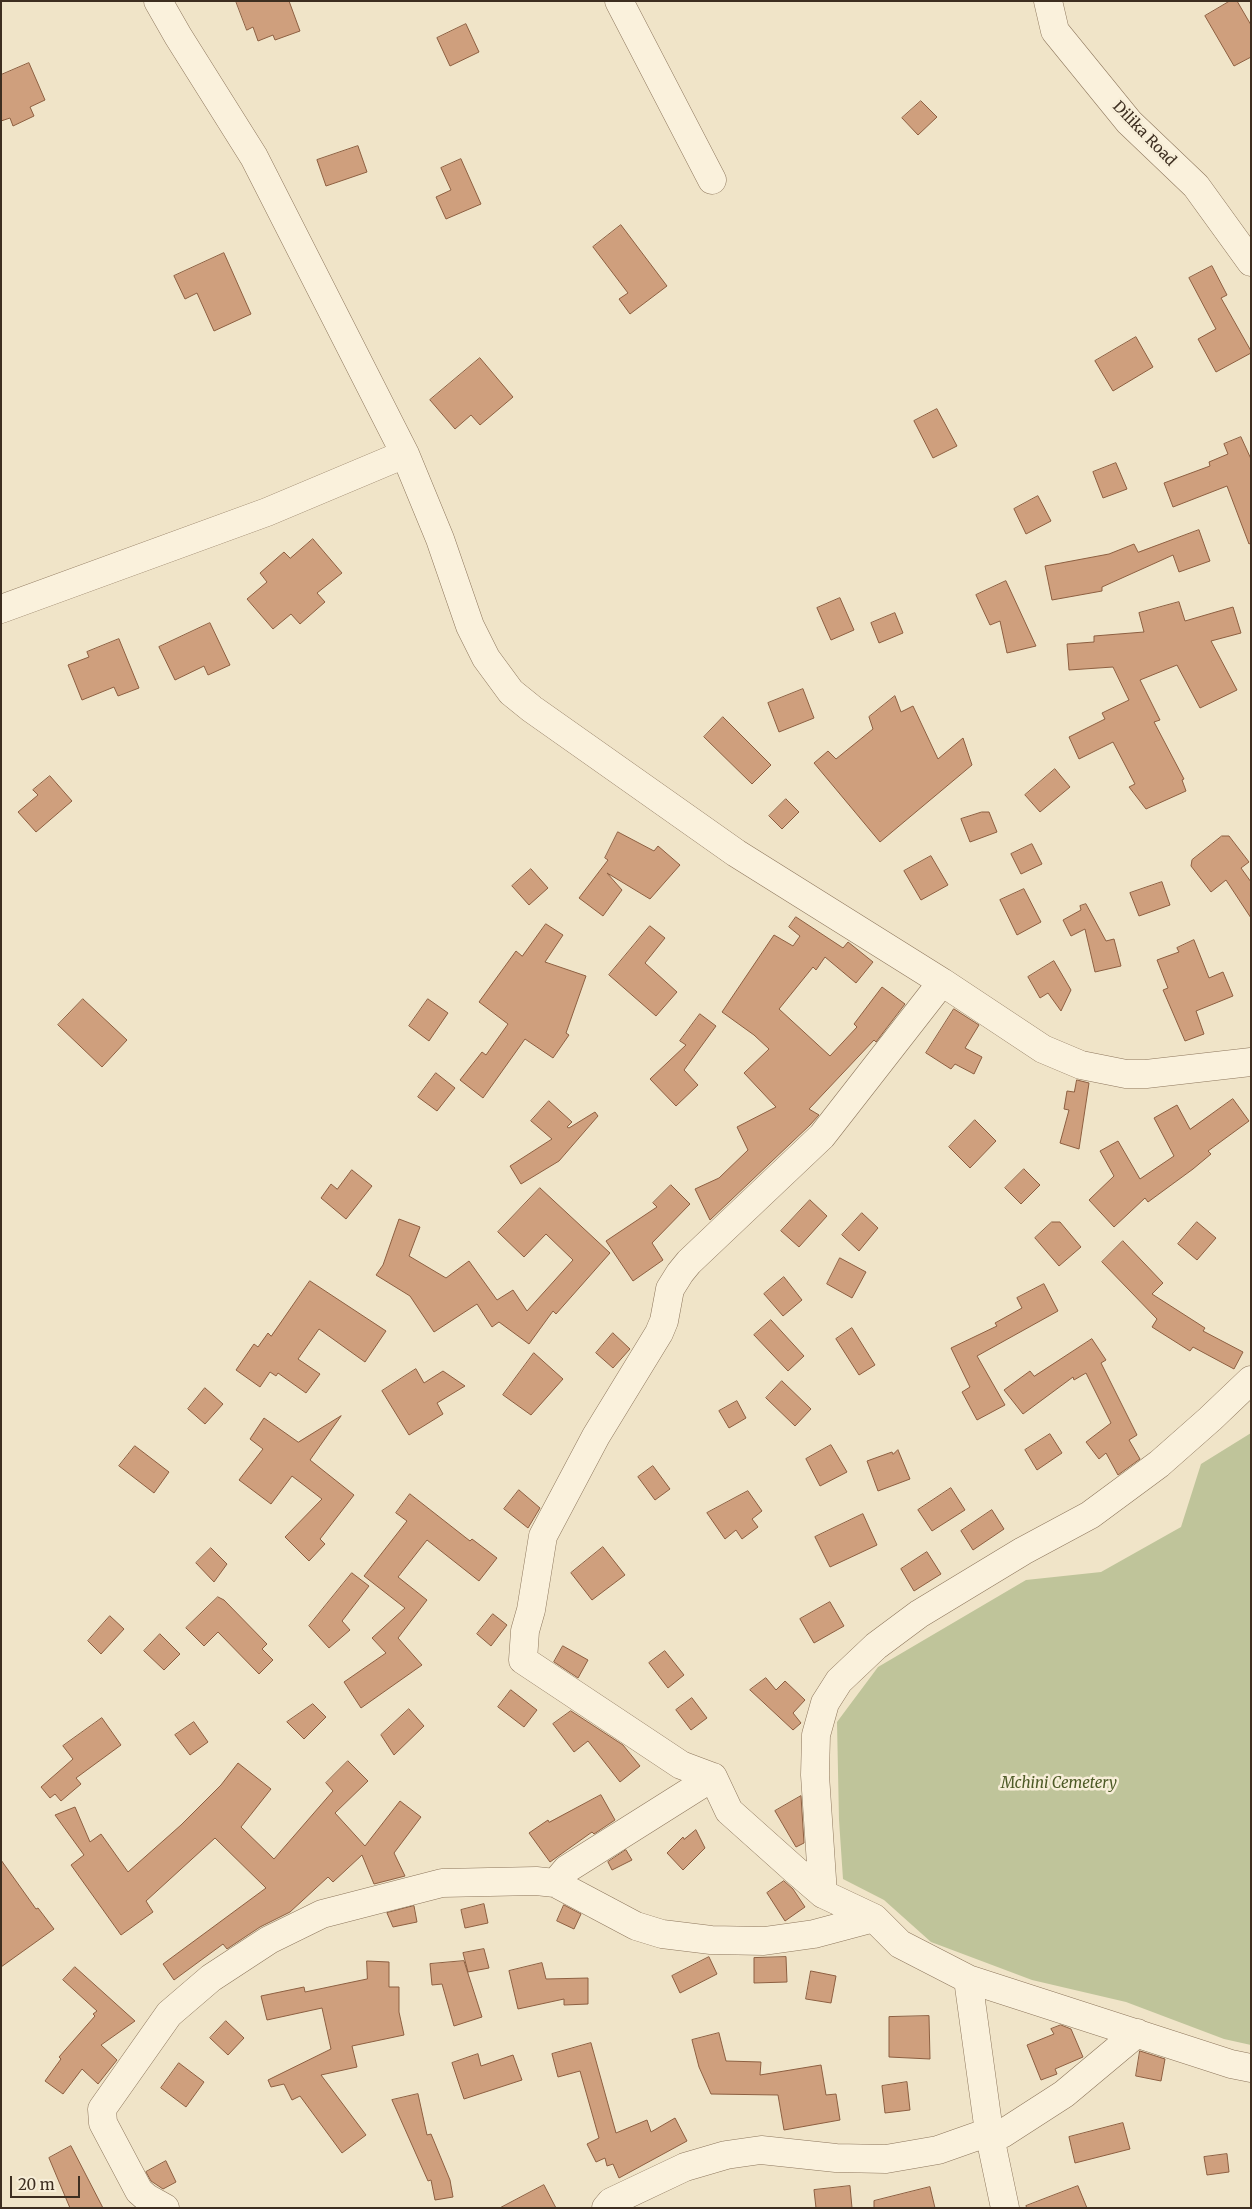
<!DOCTYPE html>
<style>
body{margin:0}
#map{position:relative;width:1252px;height:2209px;overflow:hidden;background:#f0e4c8;font-family:Merriweather,serif}
canvas{display:block}
.frame{position:absolute;inset:0;border:2px solid #3d2e20;pointer-events:none}
.scale{position:absolute;left:10px;top:2176px;width:70px;height:22px;box-sizing:border-box;border:2px solid #3d2e20;border-top:0;padding-left:6px;font-size:15px;line-height:18px;white-space:nowrap;color:#3d2e20;-webkit-text-stroke:4px #f7eed8;paint-order:stroke}
</style>
<div id="map">
<canvas width="1252" height="2209"></canvas>
<div class="frame"></div>
<div class="scale">20 m</div>
</div>
<script>
const ctx = document.querySelector('canvas').getContext('2d');
ctx.lineJoin = 'round';
function fillPath(path, color) {
  ctx.fillStyle = color;
  ctx.fill(path, 'evenodd');
}
function stroke(path, color, width, dash) {
  ctx.strokeStyle = color;
  ctx.lineWidth = width;
  ctx.lineCap = dash ? 'butt' : 'round';
  ctx.setLineDash(dash || []);
  ctx.stroke(path);
}
function label(font, color, halo, rows, align = 'center') {
  ctx.font = font + ' Merriweather,serif';
  ctx.lineWidth = 5;
  ctx.setLineDash([]);
  ctx.textBaseline = 'middle';
  ctx.strokeStyle = halo;
  ctx.fillStyle = color;
  for (const [text, x, y, turn = 0] of rows) {
    ctx.save();
    ctx.translate(x, y);
    ctx.rotate((+turn || 0) * Math.PI / 180);
    ctx.textAlign = isNaN(turn) ? turn : align;
    if (halo) ctx.strokeText(text, 0, 0);
    ctx.fillText(text, 0, 0);
    ctx.restore();
  }
}
fillPath(new Path2D(`
 M 1251,1433 L 1251,2045 L 1224,2039 L 1126,2002 L 1032,1980 L 931,1942 L 884,1900 L 843,1879 L 839,1820 L 837,1722 L 878,1667 L 1026,1580 L 1101,1572 L 1181,1527 L 1201,1464 Z`), '#bfc49a');
const building = new Path2D(`
 M 236,1 L 289,1 L 300,31 L 275,40 L 273,35 L 258,41 L 253,27 L 247,30 Z
 M 1230,1 L 1237,1 L 1251,25 L 1251,57 L 1234,66 L 1205,16 Z
 M 466,24 L 479,52 L 450,66 L 437,38 Z
 M 29,63 L 45,100 L 30,107 L 34,116 L 13,126 L 10,118 L 1,121 L 1,75 Z
 M 921,101 L 937,117 L 918,135 L 902,118 Z
 M 358,146 L 367,172 L 326,186 L 317,160 Z
 M 461,159 L 481,204 L 446,219 L 436,197 L 451,190 L 441,168 Z
 M 621,225 L 667,286 L 630,314 L 619,299 L 628,293 L 593,247 Z
 M 224,253 L 251,314 L 214,331 L 197,293 L 185,299 L 174,276 Z
 M 1212,266 L 1227,295 L 1221,298 L 1251,351 L 1251,353 L 1216,372 L 1198,339 L 1216,329 L 1189,278 Z
 M 1136,337 L 1153,367 L 1113,391 L 1095,361 Z
 M 480,358 L 513,397 L 480,425 L 471,415 L 455,429 L 430,400 Z
 M 937,409 L 957,446 L 933,458 L 914,421 Z
 M 1241,437 L 1251,459 L 1251,543 L 1249,544 L 1227,486 L 1173,507 L 1164,483 L 1210,466 L 1209,462 L 1228,454 L 1224,444 Z
 M 1116,463 L 1127,489 L 1103,498 L 1093,472 Z
 M 1038,496 L 1051,521 L 1026,534 L 1014,509 Z
 M 1199,530 L 1210,561 L 1179,572 L 1173,555 L 1102,587 L 1102,591 L 1052,600 L 1045,566 L 1109,554 L 1134,544 L 1138,552 Z
 M 313,539 L 342,573 L 317,593 L 325,602 L 300,624 L 291,614 L 273,629 L 247,599 L 267,582 L 260,573 L 284,552 L 290,558 Z
 M 1006,581 L 1036,646 L 1007,653 L 1000,621 L 990,625 L 976,595 Z
 M 840,598 L 854,630 L 831,640 L 817,608 Z
 M 1179,602 L 1185,621 L 1233,607 L 1241,633 L 1211,641 L 1237,690 L 1200,708 L 1177,665 L 1140,680 L 1160,720 L 1154,722 L 1184,779 L 1182,780 L 1186,791 L 1146,809 L 1129,787 L 1135,784 L 1113,742 L 1079,759 L 1069,737 L 1105,719 L 1102,713 L 1129,700 L 1113,667 L 1069,670 L 1067,644 L 1094,642 L 1094,636 L 1144,632 L 1139,613 Z
 M 895,613 L 903,633 L 879,643 L 871,623 Z
 M 210,623 L 230,665 L 208,675 L 204,666 L 175,680 L 159,647 Z
 M 119,639 L 139,688 L 118,696 L 114,687 L 82,700 L 68,665 L 89,657 L 87,652 Z
 M 803,689 L 814,718 L 779,732 L 768,703 Z
 M 895,696 L 901,712 L 913,706 L 938,759 L 963,738 L 972,765 L 880,842 L 814,763 L 828,751 L 836,759 L 873,729 L 869,717 Z
 M 723,717 L 771,765 L 752,784 L 704,737 Z
 M 1055,769 L 1070,787 L 1040,812 L 1025,795 Z
 M 50,776 L 72,801 L 36,832 L 18,812 L 38,795 L 33,790 Z
 M 786,799 L 799,812 L 782,829 L 769,816 Z
 M 982,812 L 989,812 L 997,832 L 970,842 L 961,819 Z
 M 618,832 L 654,851 L 658,846 L 680,865 L 650,899 L 607,873 L 622,890 L 603,916 L 579,898 L 608,860 L 605,858 Z
 M 1222,836 L 1229,836 L 1249,862 L 1241,868 L 1251,882 L 1251,918 L 1226,880 L 1211,892 L 1191,866 L 1192,860 Z
 M 1032,844 L 1042,864 L 1021,874 L 1011,854 Z
 M 931,856 L 948,885 L 921,900 L 904,871 Z
 M 531,869 L 548,888 L 529,905 L 512,886 Z
 M 1162,882 L 1170,905 L 1139,916 L 1130,893 Z
 M 1024,889 L 1041,922 L 1017,935 L 1000,900 Z
 M 1086,904 L 1106,941 L 1114,939 L 1121,966 L 1095,972 L 1085,929 L 1071,936 L 1063,920 L 1081,910 L 1080,906 Z
 M 796,917 L 843,948 L 848,942 L 873,962 L 856,983 L 825,957 L 816,970 L 813,967 L 779,1009 L 830,1056 L 857,1027 L 854,1024 L 882,987 L 905,1004 L 876,1042 L 874,1040 L 809,1109 L 819,1115 L 810,1125 L 710,1220 L 695,1189 L 719,1178 L 748,1150 L 737,1127 L 776,1107 L 744,1073 L 769,1049 L 754,1035 L 722,1012 L 774,935 L 793,946 L 800,936 L 789,927 Z
 M 546,924 L 563,935 L 545,962 L 586,976 L 566,1033 L 569,1035 L 553,1058 L 525,1039 L 483,1098 L 460,1080 L 482,1052 L 486,1055 L 508,1024 L 479,1002 L 516,951 L 522,956 Z
 M 650,926 L 665,938 L 645,963 L 677,992 L 656,1016 L 609,975 Z
 M 1194,940 L 1209,978 L 1223,972 L 1233,996 L 1196,1011 L 1204,1034 L 1185,1041 L 1163,990 L 1168,988 L 1157,960 L 1179,952 L 1177,948 Z
 M 1054,961 L 1071,990 L 1061,1011 L 1048,993 L 1040,998 L 1028,977 Z
 M 83,999 L 127,1040 L 102,1067 L 58,1025 Z
 M 428,999 L 448,1013 L 429,1041 L 409,1026 Z
 M 954,1009 L 979,1025 L 965,1048 L 982,1057 L 974,1074 L 955,1064 L 951,1069 L 926,1053 Z
 M 700,1014 L 716,1026 L 684,1070 L 698,1085 L 676,1106 L 650,1079 L 686,1045 L 680,1041 Z
 M 436,1073 L 455,1088 L 437,1111 L 418,1097 Z
 M 1077,1080 L 1089,1083 L 1079,1149 L 1060,1143 L 1069,1110 L 1064,1109 L 1067,1091 L 1074,1092 Z
 M 1233,1099 L 1249,1121 L 1208,1151 L 1211,1154 L 1193,1169 L 1148,1202 L 1145,1198 L 1114,1227 L 1089,1200 L 1114,1176 L 1100,1151 L 1118,1141 L 1140,1179 L 1174,1156 L 1154,1118 L 1177,1105 L 1190,1129 Z
 M 549,1101 L 572,1122 L 567,1127 L 569,1128 L 595,1112 L 598,1116 L 559,1161 L 521,1184 L 510,1166 L 552,1139 L 531,1121 Z
 M 975,1120 L 996,1141 L 970,1168 L 949,1147 Z
 M 1024,1169 L 1040,1185 L 1021,1204 L 1005,1188 Z
 M 352,1170 L 372,1186 L 346,1219 L 321,1198 L 331,1184 L 337,1189 Z
 M 671,1185 L 690,1204 L 652,1243 L 663,1260 L 633,1281 L 606,1241 L 657,1207 L 653,1203 Z
 M 540,1188 L 610,1253 L 556,1314 L 553,1311 L 529,1344 L 499,1322 L 492,1327 L 477,1304 L 434,1332 L 410,1296 L 376,1275 L 383,1265 L 399,1219 L 420,1227 L 409,1256 L 446,1278 L 469,1261 L 497,1300 L 513,1290 L 527,1311 L 573,1260 L 546,1234 L 524,1257 L 498,1232 Z
 M 810,1200 L 827,1216 L 799,1247 L 781,1231 Z
 M 862,1213 L 878,1228 L 859,1251 L 842,1235 Z
 M 1052,1222 L 1060,1222 L 1081,1247 L 1059,1266 L 1035,1238 Z
 M 1197,1222 L 1216,1238 L 1197,1260 L 1178,1244 Z
 M 1123,1241 L 1163,1283 L 1152,1294 L 1205,1328 L 1203,1331 L 1243,1352 L 1234,1369 L 1193,1347 L 1190,1351 L 1152,1327 L 1157,1319 L 1102,1262 Z
 M 840,1258 L 866,1272 L 852,1298 L 827,1284 Z
 M 784,1277 L 802,1300 L 783,1316 L 764,1294 Z
 M 310,1281 L 386,1331 L 365,1362 L 319,1329 L 298,1359 L 320,1374 L 306,1393 L 278,1373 L 276,1376 L 270,1372 L 260,1387 L 236,1370 L 254,1344 L 258,1347 L 268,1333 L 271,1336 Z
 M 1044,1284 L 1058,1311 L 977,1356 L 1005,1405 L 977,1420 L 962,1392 L 970,1387 L 951,1348 L 997,1326 L 995,1323 L 1022,1308 L 1017,1298 Z
 M 771,1320 L 804,1356 L 788,1371 L 754,1335 Z
 M 852,1328 L 875,1365 L 859,1375 L 836,1339 Z
 M 613,1333 L 630,1349 L 613,1368 L 596,1353 Z
 M 1092,1339 L 1106,1360 L 1101,1363 L 1137,1435 L 1129,1440 L 1140,1459 L 1118,1475 L 1106,1453 L 1099,1459 L 1086,1442 L 1111,1423 L 1086,1373 L 1074,1380 L 1073,1377 L 1023,1414 L 1004,1390 L 1030,1371 L 1034,1376 Z
 M 534,1353 L 563,1379 L 531,1415 L 503,1395 Z
 M 416,1369 L 424,1383 L 443,1371 L 465,1386 L 437,1403 L 443,1414 L 409,1435 L 382,1391 Z
 M 782,1381 L 811,1409 L 795,1426 L 766,1398 Z
 M 205,1388 L 223,1404 L 205,1424 L 188,1409 Z
 M 737,1401 L 746,1418 L 729,1428 L 719,1411 Z
 M 341,1416 L 310,1460 L 354,1495 L 320,1539 L 325,1544 L 309,1561 L 285,1537 L 322,1499 L 292,1476 L 271,1504 L 239,1480 L 263,1449 L 250,1439 L 264,1418 L 298,1442 Z
 M 1050,1434 L 1062,1453 L 1037,1470 L 1025,1450 Z
 M 831,1445 L 847,1472 L 820,1486 L 806,1459 Z
 M 135,1446 L 169,1472 L 154,1493 L 119,1466 Z
 M 898,1450 L 910,1479 L 878,1491 L 867,1461 L 892,1452 L 893,1454 Z
 M 653,1466 L 670,1489 L 655,1500 L 638,1477 Z
 M 951,1488 L 965,1510 L 932,1531 L 918,1510 Z
 M 519,1490 L 540,1508 L 528,1528 L 504,1509 Z
 M 748,1491 L 762,1511 L 752,1519 L 758,1527 L 742,1539 L 736,1530 L 725,1539 L 707,1513 Z
 M 410,1494 L 470,1541 L 472,1539 L 497,1558 L 479,1581 L 427,1540 L 398,1577 L 427,1600 L 398,1638 L 422,1665 L 361,1708 L 344,1682 L 386,1653 L 372,1638 L 405,1608 L 364,1576 L 407,1521 L 396,1513 Z
 M 992,1510 L 1004,1529 L 973,1550 L 961,1531 Z
 M 863,1514 L 877,1545 L 830,1567 L 815,1537 Z
 M 603,1547 L 625,1575 L 592,1600 L 571,1573 Z
 M 211,1548 L 227,1564 L 214,1582 L 196,1563 Z
 M 927,1552 L 941,1574 L 914,1591 L 901,1569 Z
 M 352,1573 L 369,1586 L 342,1621 L 350,1630 L 329,1648 L 309,1626 Z
 M 218,1597 L 224,1600 L 267,1644 L 262,1649 L 273,1660 L 259,1674 L 218,1632 L 204,1646 L 186,1628 Z
 M 830,1602 L 844,1626 L 814,1643 L 800,1619 Z
 M 493,1614 L 507,1625 L 491,1646 L 477,1634 Z
 M 110,1616 L 124,1629 L 101,1654 L 88,1641 Z
 M 160,1634 L 180,1654 L 164,1670 L 144,1651 Z
 M 563,1646 L 588,1660 L 578,1678 L 554,1662 Z
 M 665,1651 L 684,1675 L 668,1688 L 649,1663 Z
 M 766,1678 L 776,1690 L 785,1681 L 805,1700 L 793,1713 L 801,1723 L 793,1730 L 750,1690 Z
 M 511,1690 L 537,1710 L 524,1727 L 498,1707 Z
 M 692,1698 L 707,1718 L 691,1730 L 676,1710 Z
 M 313,1704 L 326,1717 L 304,1739 L 287,1722 Z
 M 409,1709 L 424,1726 L 394,1755 L 381,1735 Z
 M 571,1711 L 623,1745 L 640,1766 L 620,1782 L 588,1741 L 574,1752 L 553,1724 Z
 M 102,1718 L 121,1745 L 76,1778 L 81,1784 L 61,1801 L 55,1794 L 50,1798 L 41,1787 L 73,1759 L 63,1746 Z
 M 194,1722 L 208,1742 L 190,1755 L 175,1735 Z
 M 348,1761 L 368,1781 L 335,1813 L 365,1846 L 400,1801 L 421,1817 L 394,1853 L 405,1876 L 374,1884 L 362,1855 L 333,1882 L 328,1877 L 290,1912 L 260,1927 L 227,1949 L 223,1944 L 174,1980 L 163,1964 L 266,1888 L 215,1838 L 146,1901 L 153,1912 L 121,1935 L 71,1865 L 84,1855 L 55,1815 L 75,1807 L 90,1842 L 101,1834 L 128,1872 L 181,1825 L 221,1785 L 238,1763 L 271,1789 L 241,1827 L 274,1859 L 333,1791 L 326,1783 Z
 M 601,1795 L 615,1820 L 594,1834 L 592,1832 L 550,1862 L 529,1833 L 548,1820 L 549,1822 Z
 M 801,1796 L 804,1843 L 796,1847 L 775,1811 Z
 M 696,1830 L 705,1848 L 683,1870 L 667,1853 L 683,1837 L 684,1839 Z
 M 626,1850 L 632,1860 L 612,1870 L 608,1862 Z
 M 1,1860 L 36,1909 L 38,1908 L 54,1929 L 1,1967 Z
 M 784,1881 L 793,1889 L 805,1907 L 785,1921 L 767,1893 Z
 M 484,1904 L 488,1923 L 465,1928 L 461,1910 Z
 M 564,1905 L 581,1914 L 574,1929 L 557,1921 Z
 M 414,1906 L 417,1922 L 393,1927 L 387,1913 Z
 M 484,1949 L 489,1968 L 468,1972 L 463,1953 Z
 M 709,1957 L 717,1974 L 680,1993 L 672,1976 Z
 M 786,1957 L 787,1982 L 754,1983 L 754,1958 Z
 M 367,1961 L 389,1962 L 389,1987 L 399,1987 L 399,2012 L 404,2035 L 352,2046 L 357,2067 L 321,2075 L 366,2135 L 342,2153 L 300,2096 L 292,2100 L 284,2084 L 271,2087 L 268,2080 L 331,2049 L 322,2008 L 267,2020 L 261,1996 L 304,1987 L 305,1992 L 367,1979 Z
 M 464,1961 L 482,2017 L 454,2026 L 442,1984 L 432,1985 L 430,1964 Z
 M 542,1963 L 546,1979 L 588,1978 L 588,2004 L 564,2005 L 564,1999 L 518,2009 L 509,1971 Z
 M 75,1967 L 135,2021 L 101,2045 L 117,2060 L 98,2084 L 82,2069 L 63,2094 L 45,2081 L 61,2059 L 59,2057 L 95,2016 L 93,2014 L 97,2011 L 63,1980 Z
 M 811,1971 L 836,1976 L 831,2003 L 806,1999 Z
 M 929,2016 L 930,2059 L 889,2057 L 889,2017 Z
 M 226,2021 L 244,2038 L 228,2055 L 210,2038 Z
 M 1061,2025 L 1071,2029 L 1083,2057 L 1055,2069 L 1057,2074 L 1041,2080 L 1027,2045 L 1054,2034 L 1051,2029 Z
 M 719,2033 L 726,2061 L 761,2062 L 760,2075 L 821,2065 L 826,2095 L 836,2094 L 840,2120 L 784,2130 L 778,2095 L 711,2094 L 699,2067 L 692,2040 Z
 M 591,2043 L 616,2133 L 647,2120 L 651,2132 L 675,2118 L 687,2141 L 619,2178 L 613,2164 L 607,2166 L 605,2158 L 596,2162 L 587,2144 L 599,2138 L 580,2071 L 558,2077 L 552,2054 Z
 M 1140,2051 L 1165,2059 L 1161,2081 L 1136,2076 Z
 M 478,2054 L 481,2066 L 513,2055 L 522,2080 L 464,2099 L 452,2063 Z
 M 179,2063 L 204,2082 L 186,2107 L 161,2088 Z
 M 907,2082 L 910,2110 L 885,2113 L 882,2086 Z
 M 418,2094 L 427,2135 L 431,2134 L 450,2180 L 453,2197 L 435,2200 L 431,2180 L 428,2181 L 392,2100 Z
 M 1123,2123 L 1130,2149 L 1075,2163 L 1069,2137 Z
 M 71,2146 L 103,2208 L 70,2208 L 49,2158 Z
 M 1227,2154 L 1229,2172 L 1207,2175 L 1204,2157 Z
 M 166,2161 L 176,2182 L 163,2189 L 151,2181 L 146,2172 Z
 M 544,2185 L 556,2208 L 500,2208 Z
 M 850,2186 L 852,2208 L 816,2208 L 814,2190 Z
 M 1078,2186 L 1087,2208 L 1027,2208 L 1026,2206 Z
 M 930,2187 L 935,2208 L 874,2208 L 874,2201 Z`);
fillPath(building, '#cf9f7d');
stroke(building, '#8d5f41', 1);
const minor = new Path2D(`
 M 158,1 L 178,36 L 254,157 L 405,454 L 440,539 L 470,626 L 486,658 L 511,692 L 532,709 L 736,853 L 942,982 L 1043,1049 L 1081,1065 L 1126,1074 L 1146,1074 L 1251,1062
 M 619,1 L 712,180
 M 1048,1 L 1055,31 L 1129,122 L 1196,186 L 1251,262
 M 1,609 L 267,512 L 405,454
 M 942,982 L 822,1136 L 689,1262 L 680,1273 L 670,1289 L 664,1321 L 659,1333 L 596,1436 L 543,1536 L 531,1610 L 525,1631 L 523,1660 L 681,1765 L 713,1777 L 729,1811 L 795,1870 L 823,1894 L 874,1918 L 900,1944 L 968,1979 L 1231,2064 L 1251,2068
 M 555,1883 L 636,1926 L 662,1934 L 711,1940 L 764,1941 L 814,1934 L 874,1918
 M 823,1894 L 815,1775 L 816,1735 L 825,1703 L 839,1681 L 876,1646 L 919,1614 L 1023,1551 L 1090,1515 L 1159,1464 L 1210,1419 L 1251,1380
 M 968,1979 L 989,2132 L 1005,2208
 M 165,2208 L 147,2198 L 139,2191 L 103,2123 L 102,2109 L 169,2014 L 211,1978 L 269,1940 L 322,1914 L 442,1883 L 536,1881 L 555,1883 L 567,1869 L 713,1777
 M 606,2208 L 611,2202 L 685,2167 L 726,2155 L 761,2150 L 836,2158 L 886,2159 L 938,2150 L 989,2132 L 1002,2134 L 1064,2094 L 1137,2033`);
stroke(minor, '#8d765c', 29);
stroke(minor, '#faf1dc', 28);
label('15px', '#3d2e20', '#f7eed8', [
 ["Dilika Road",1144,134,46]
]);
label('italic 15px', '#4d5a26', '#f7eed8', [
 ["Mchini Cemetery",1059,1784]
]);
</script>
